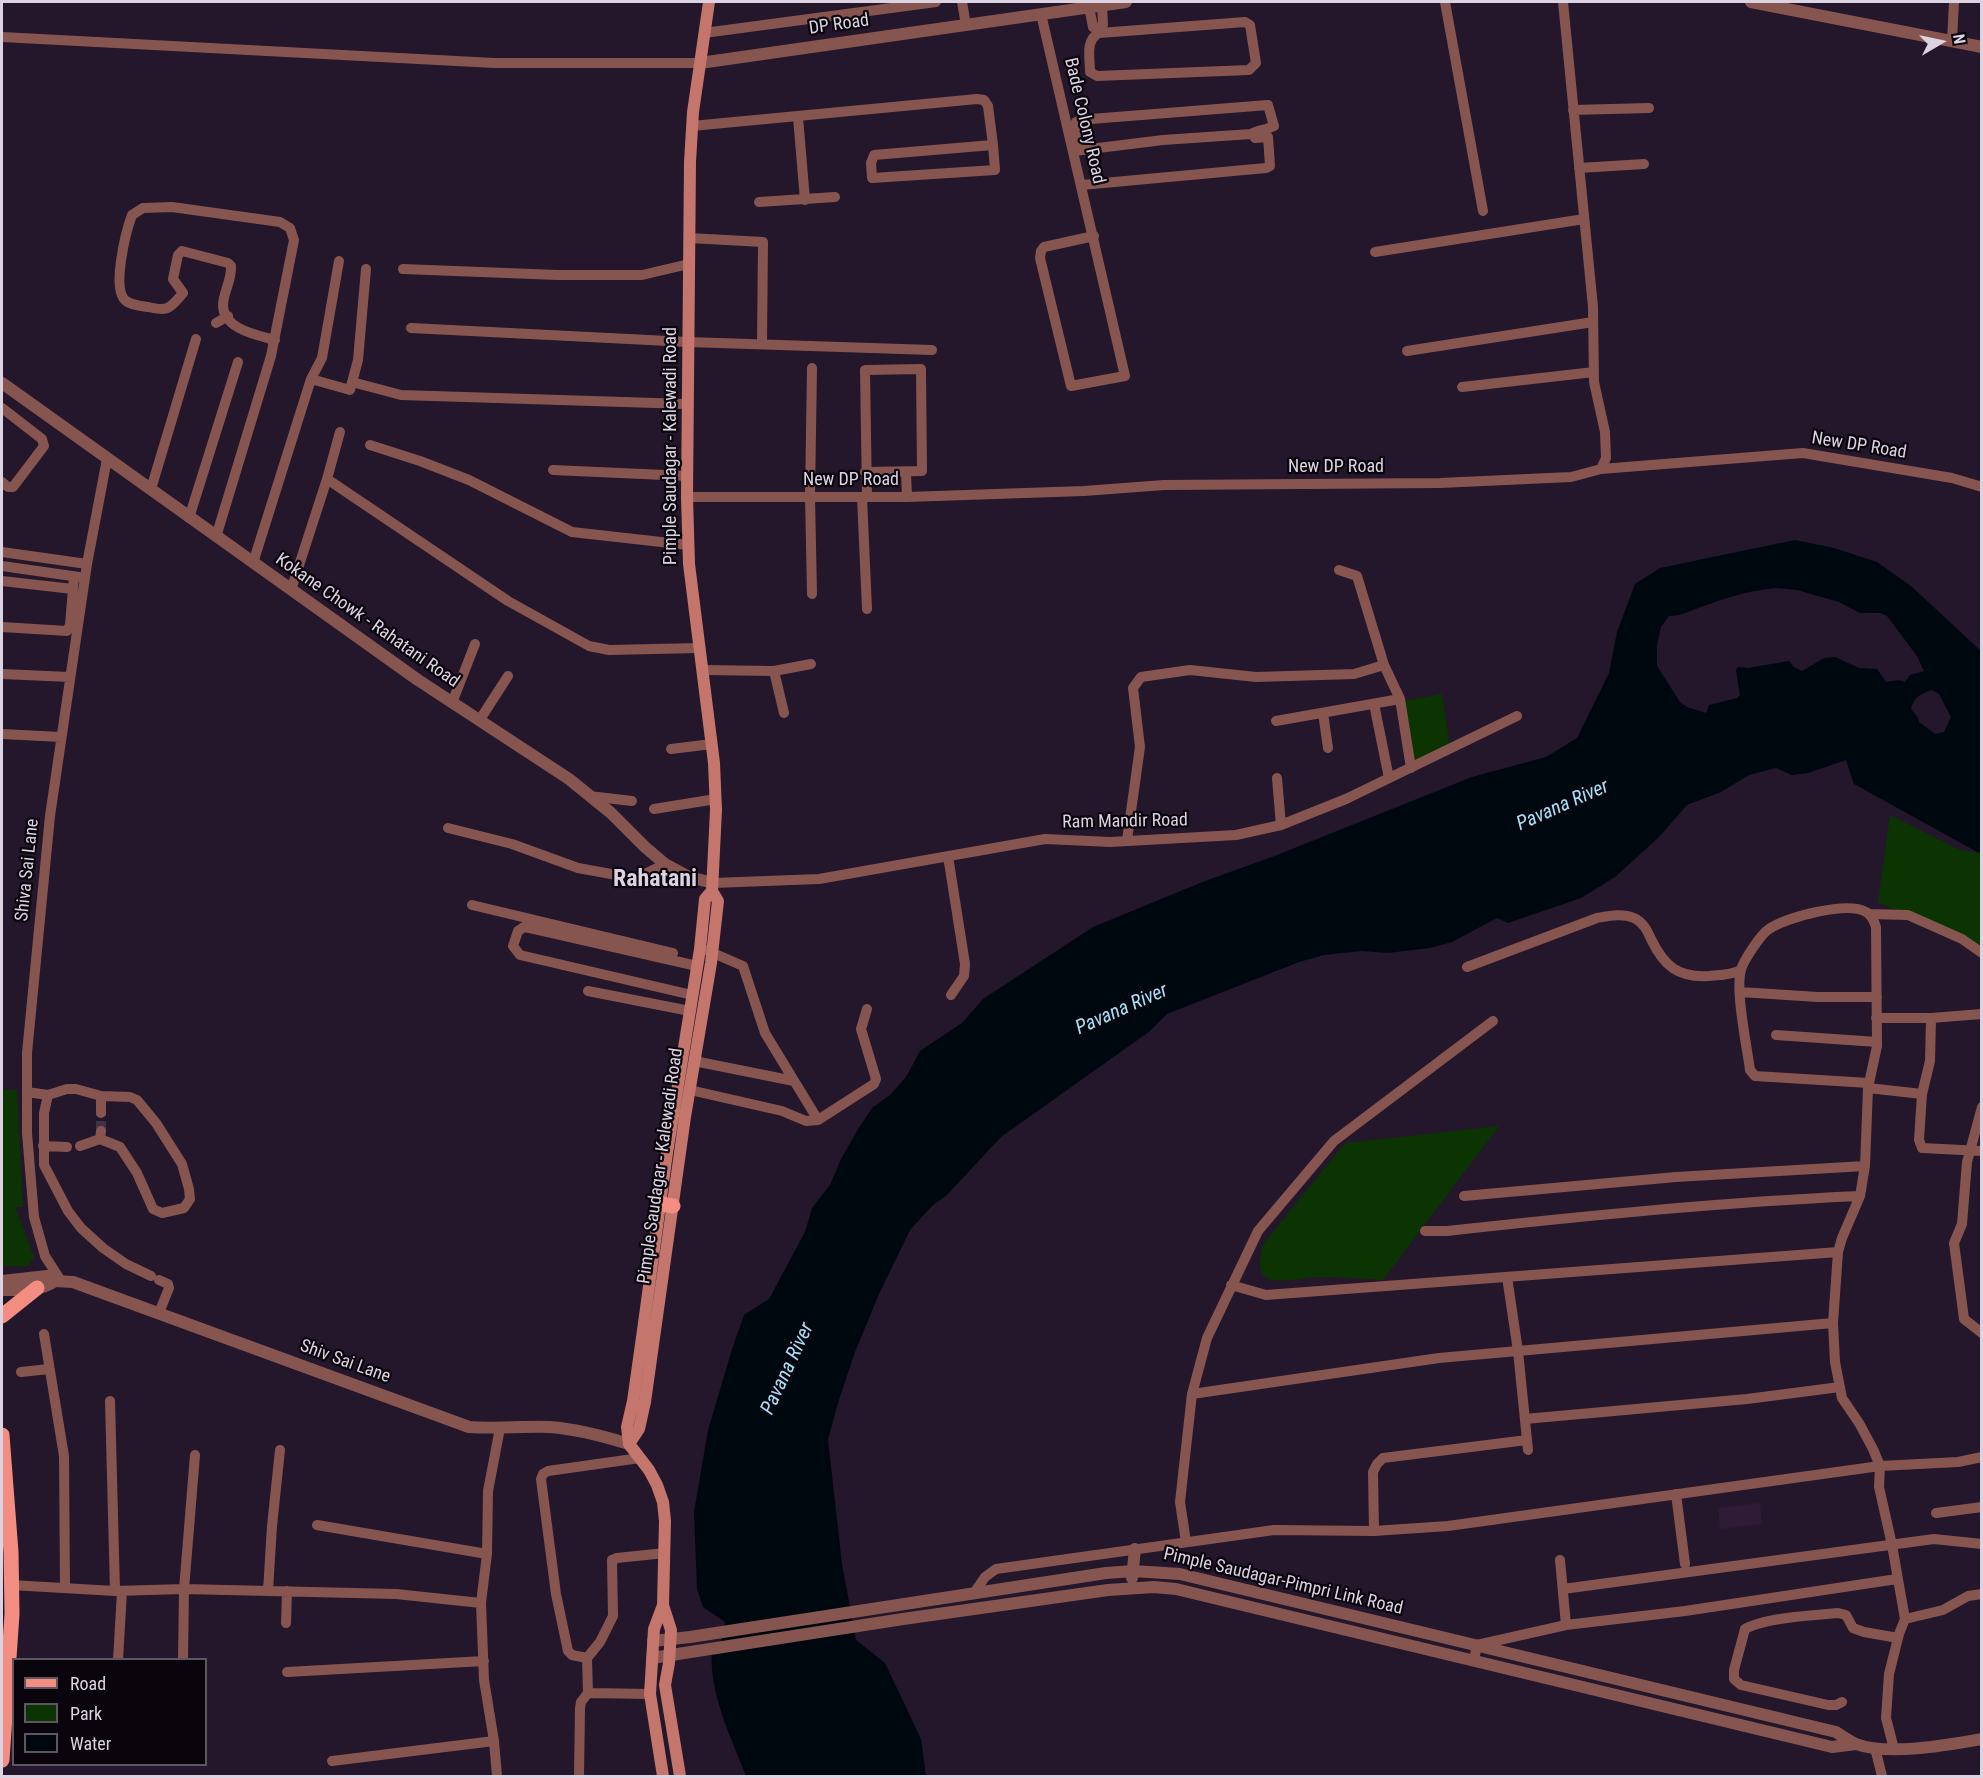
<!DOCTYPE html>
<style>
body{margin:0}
#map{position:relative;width:1983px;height:1778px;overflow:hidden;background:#24162b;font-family:"Roboto Condensed",sans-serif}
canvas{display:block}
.frame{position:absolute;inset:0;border:3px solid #dcd3e2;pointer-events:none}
.legend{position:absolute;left:12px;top:1658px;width:195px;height:108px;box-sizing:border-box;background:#0a050d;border:2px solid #5e5762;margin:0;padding:8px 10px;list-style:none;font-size:18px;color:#dcd3e2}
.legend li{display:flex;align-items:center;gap:12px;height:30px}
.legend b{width:30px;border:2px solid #5e5762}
.north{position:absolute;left:1911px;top:12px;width:60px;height:60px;-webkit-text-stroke:4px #0a050d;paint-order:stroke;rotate:81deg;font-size:16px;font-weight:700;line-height:24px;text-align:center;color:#dcd3e2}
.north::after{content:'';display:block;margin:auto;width:21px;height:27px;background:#dcd3e2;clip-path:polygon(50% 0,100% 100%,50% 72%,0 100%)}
</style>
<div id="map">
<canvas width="1983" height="1778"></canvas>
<div class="frame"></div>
<ul class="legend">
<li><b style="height:8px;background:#f38d82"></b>Road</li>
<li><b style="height:16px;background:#0c3402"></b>Park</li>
<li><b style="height:16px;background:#00080f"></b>Water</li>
</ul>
<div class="north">N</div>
</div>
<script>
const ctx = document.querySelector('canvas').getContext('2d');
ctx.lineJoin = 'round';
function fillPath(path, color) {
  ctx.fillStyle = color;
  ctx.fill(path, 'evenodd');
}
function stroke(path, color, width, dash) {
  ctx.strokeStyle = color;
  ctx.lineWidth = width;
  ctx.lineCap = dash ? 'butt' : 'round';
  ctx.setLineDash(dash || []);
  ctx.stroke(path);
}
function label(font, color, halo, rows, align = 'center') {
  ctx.font = font + ' "Roboto Condensed",sans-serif';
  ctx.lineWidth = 4.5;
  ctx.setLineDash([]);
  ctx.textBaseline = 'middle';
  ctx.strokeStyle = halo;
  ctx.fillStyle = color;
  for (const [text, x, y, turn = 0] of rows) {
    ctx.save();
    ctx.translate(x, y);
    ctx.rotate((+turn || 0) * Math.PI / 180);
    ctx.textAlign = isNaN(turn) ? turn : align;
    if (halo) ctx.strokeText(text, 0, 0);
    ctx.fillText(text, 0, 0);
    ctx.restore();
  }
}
fillPath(new Path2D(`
 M 1760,1503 L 1762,1524 L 1720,1529 L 1718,1508 Z`), '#2e1c37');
fillPath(new Path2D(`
 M 1442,694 L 1450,747 L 1413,765 L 1403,701 Z
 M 1890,815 L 1960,850 L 1981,853 L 1981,958 L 1956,937 L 1878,902 Z
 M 2,1090 L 17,1090 L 23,1207 L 15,1207 L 34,1257 L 28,1266 L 2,1266 Z
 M 1499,1126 L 1383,1280 C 1363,1279 1342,1277 1322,1277 C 1291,1277 1246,1297 1264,1243 L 1345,1143 Z`), '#0c3402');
fillPath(new Path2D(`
 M 1795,540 L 1834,548 L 1877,562 L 1911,586 L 1981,651 L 1982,845 L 1979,853 L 1854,784 L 1846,760 L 1808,773 L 1792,775 L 1776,768 L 1749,775 L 1721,792 L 1687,805 L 1659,837 L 1615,877 L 1581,898 L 1508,923 L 1497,918 L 1452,942 L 1430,948 L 1388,953 L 1362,951 L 1324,955 L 1299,962 L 1167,1014 L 1150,1031 L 1001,1137 L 947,1195 L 932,1206 L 910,1230 L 879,1294 L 855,1352 L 838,1403 L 828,1440 L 842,1564 L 856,1640 L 885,1663 L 921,1739 L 926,1776 L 746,1776 C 730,1735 708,1692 712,1646 L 721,1641 L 725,1622 L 703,1607 L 697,1589 L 694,1512 L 708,1430 L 733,1346 L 744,1315 L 769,1299 L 805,1232 L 812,1208 L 830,1185 L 841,1159 L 857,1131 L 872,1108 L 890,1095 L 906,1077 L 920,1051 L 962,1023 L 983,999 L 1093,927 L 1205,881 L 1272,857 L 1472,777 L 1546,757 L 1577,738 L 1609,673 L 1617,632 L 1635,584 L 1660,568 ZM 1776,588 L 1797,590 L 1839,602 L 1860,613 L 1880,613 L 1887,616 L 1917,656 L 1924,671 L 1910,675 L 1905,682 L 1898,680 L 1886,682 L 1877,669 L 1859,668 L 1835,657 L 1824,658 L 1802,671 L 1794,667 L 1789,661 L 1748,668 L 1738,667 L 1736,670 L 1740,695 L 1737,698 L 1709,705 L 1706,713 L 1687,707 L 1680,702 L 1657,666 L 1657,645 L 1661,627 L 1669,616 C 1683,616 1696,608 1710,604 C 1731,596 1753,590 1776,588 ZM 1932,690 L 1939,694 L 1951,717 L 1944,732 L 1935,734 L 1919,722 L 1918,718 L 1911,709 C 1913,698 1922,693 1932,690 Z`), '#00080f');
stroke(new Path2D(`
 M 101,1131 L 101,1113`), '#403246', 10, [10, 5]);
stroke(new Path2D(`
 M 962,2 L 966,25
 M 1445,2 L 1483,211
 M 1563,2 L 1593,307 L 1594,382 L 1605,432 L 1606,458 L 1601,469
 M 1089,7 L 1093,27 L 1098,28 L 1099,33
 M 1041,14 L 1125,376 L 1071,386 L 1040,258 L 1041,251 L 1044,247 L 1094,236
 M 1245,22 L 1250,25 L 1256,63 L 1249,70 L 1097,76 L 1090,72 C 1090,58 1085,40 1099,33 Z
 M 1098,28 L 1103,25 L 1102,5
 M 704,33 L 936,2
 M 2,37 L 494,63 L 700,63
 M 1952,41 L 1954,2
 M 1573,110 L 1649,108
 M 798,117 L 805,200
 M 692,126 L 977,99 L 984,100 L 988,106 L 993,145 L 874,155 L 871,163 L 872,178 L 995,170 L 993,145
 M 1074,151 L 1163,140 L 1251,134 C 1258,130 1266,130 1274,126 L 1268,105 L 1091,119 L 1076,122 L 1081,149
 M 1579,168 L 1644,164
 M 1082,185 L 1266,168 L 1270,166 L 1268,137 L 1255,138
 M 759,202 L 835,197
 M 689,238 L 763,242 L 762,344
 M 1375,252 L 1584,219
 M 403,269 L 558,275 L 642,275 L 689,264
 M 216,323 L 228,316
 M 411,328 L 688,342 L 932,350
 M 1407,351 L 1593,322
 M 812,368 L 810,496 L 812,594
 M 311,379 L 350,390 L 358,360 L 366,269
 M 352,382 L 401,395 L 687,404
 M 1462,387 L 1594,372
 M 2,408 L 42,439 L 44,446 L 13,487 L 8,487 L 2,482
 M 370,445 L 420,461 L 469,480 L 572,532 L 688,545
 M 553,470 L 687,476
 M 865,472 L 922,471 L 921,369 L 865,370 L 867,497
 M 906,472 L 907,497
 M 327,479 L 508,601 L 589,646 L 609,650 L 699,648
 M 151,489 L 196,339
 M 687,497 L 907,497 L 1084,491 L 1164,485 L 1440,483 L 1571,477 L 1601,469 L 1803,453 L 1952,478 L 1982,487
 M 862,497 L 867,609
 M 189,518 L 238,362
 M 216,537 L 271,356 L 294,240 L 290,228 L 280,222 L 172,207 L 143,208 L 132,215 C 126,231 111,290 126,301 C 131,305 141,306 148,307 C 169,312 170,308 183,293 L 173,279 L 178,255 L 182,251 L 186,252 L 228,263 L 231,266 C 232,279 224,291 223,304 C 222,329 257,335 275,340
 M 2,552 L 87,564
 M 253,563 L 311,379 L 322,358 L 339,261
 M 2,566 L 79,577
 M 1339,570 L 1357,576 L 1384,665 L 1400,699 L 1411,768
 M 2,581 L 73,589
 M 291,590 L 327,479 L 340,432
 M 2,627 L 67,631 L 70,625 L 74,577
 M 702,670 L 774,671 L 811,664
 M 774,671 L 784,713
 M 2,674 L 70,677
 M 452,703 L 475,644
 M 1374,704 L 1389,778
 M 1323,713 L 1328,748
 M 479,721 L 508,676
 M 1276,721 L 1400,699
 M 2,734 L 61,737
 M 671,749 L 712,744
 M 1277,778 L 1281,825
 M 589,796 L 632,801
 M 654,809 L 716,799
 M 448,828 L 512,844 L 578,868 L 633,878 L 641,876 L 665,864
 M 1127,840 L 1140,747 L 1133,688 L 1141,677 L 1190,670 L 1256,677 L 1354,674 L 1384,665
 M 948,856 L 965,964 L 964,976 L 951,995
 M 713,883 L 819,879 L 1045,839 L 1110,842 L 1236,835 L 1281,825 L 1346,799 L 1517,716
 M 472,905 L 673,953
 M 1869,914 L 1908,915 L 1962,939 L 1982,953
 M 706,950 L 743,966 L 765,1033 L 818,1120 L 874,1084 L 876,1079 L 861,1029 L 867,1009
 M 1467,967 L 1597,918 C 1609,916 1622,913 1634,918 C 1643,922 1647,930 1651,939 C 1664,966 1678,978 1709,976 C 1720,975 1731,975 1741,970
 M 588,991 L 690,1011
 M 1740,992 L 1818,997 L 1877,997
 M 692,995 L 520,955 L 513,946 L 518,931 L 524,927 L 530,928 L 697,966
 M 1876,1018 L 1931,1018 L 1982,1014
 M 1931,1018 L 1930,1061 L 1922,1094 L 1919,1140 L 1922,1148 L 1982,1151
 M 1776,1035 L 1877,1042
 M 694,1061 L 794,1081
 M 1869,1083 L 1755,1076 L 1750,1070 C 1747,1047 1735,990 1741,970 C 1743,961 1761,934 1769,929 C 1787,917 1847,901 1866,912 C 1872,915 1874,921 1876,927 L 1877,1046 L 1868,1088 L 1865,1166 L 1860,1196 L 1842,1238 L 1838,1252 L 1833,1323 L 1835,1362 L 1842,1398 L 1859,1423 L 1873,1449 L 1880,1466 L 1879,1487 L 1892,1545 L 1905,1619 L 1899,1634 L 1889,1674 L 1886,1718 L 1894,1749
 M 1868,1088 L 1922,1094
 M 690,1090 L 782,1111 L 806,1121 L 818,1120
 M 27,1092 L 48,1095 L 67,1089 L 76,1089 L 101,1096 L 130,1097 L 137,1100 L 156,1123 L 182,1164 L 189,1189 L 190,1199 L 184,1208 L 162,1213 L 153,1209 L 137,1173 L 120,1147 L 100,1139 L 101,1131
 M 48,1095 L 44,1113 L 44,1165 L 68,1211 L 81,1228 L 103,1248 L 126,1264 L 151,1276
 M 1982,1107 L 1967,1162 L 1962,1224 L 1954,1243 L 1964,1319 L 1982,1333
 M 101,1113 L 101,1096
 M 43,1146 L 67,1147
 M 80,1146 L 100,1139
 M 1464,1196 L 1676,1177 L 1865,1166
 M 1425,1231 L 1447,1231 C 1584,1216 1722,1202 1860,1196
 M 1507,1277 L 1518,1351 L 1528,1450
 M 159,1280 L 168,1284 L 169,1288 L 159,1313
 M 61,1281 L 45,1256 L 34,1217 L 27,1133 L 27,1053 L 50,816 L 87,564 L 107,459
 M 1231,1285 L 1266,1295 L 1838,1252
 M 44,1334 L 64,1456 L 65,1588
 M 21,1372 L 49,1369
 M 1192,1394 L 1439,1358 L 1833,1323
 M 110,1401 L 115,1591
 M 1525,1419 L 1747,1399 L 1840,1387
 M 1676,1494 L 1685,1564
 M 1936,1513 L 1982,1507
 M 317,1525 L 487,1554
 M 1374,1531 L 1373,1472 L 1377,1464 L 1383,1458 L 1527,1440
 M 1186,1542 L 1180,1502 L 1192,1394 L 1207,1338 L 1258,1231 L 1334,1141 L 1493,1021
 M 1560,1560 L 1566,1625 L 1685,1611 L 1897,1579
 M 11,1585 L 115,1591 L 184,1589 L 396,1594 L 481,1603
 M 1563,1589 L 1934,1539 L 1982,1544
 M 268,1591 L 272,1526 L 280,1450
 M 974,1593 L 985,1577 L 996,1569 L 1274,1530 L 1374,1531 L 1448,1526 L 1880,1466 L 1958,1462 L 1982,1457
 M 1905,1619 L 1943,1610 L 1968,1596 L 1982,1594
 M 286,1623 L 287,1591
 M 587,1658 L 600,1642 L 613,1616 L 612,1560 L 617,1558 L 665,1553
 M 118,1660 L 122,1591
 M 183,1660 L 184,1589 L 195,1455
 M 1474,1660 L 1477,1645 L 1566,1625
 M 287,1672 L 484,1661
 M 588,1693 L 650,1694
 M 1842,1702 L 1836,1705 L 1828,1705 L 1741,1685 L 1734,1679 L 1734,1670 L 1745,1629 C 1763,1618 1815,1615 1838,1613 L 1846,1615 L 1853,1628 L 1864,1632 L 1898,1638
 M 1875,1748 L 1882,1776
 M 332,1761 L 494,1741
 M 497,1776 L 494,1741 L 484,1680 L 481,1603 L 487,1554 L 488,1491 L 500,1428
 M 579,1776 L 580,1708 L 581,1702 L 588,1693 L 587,1658 L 572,1655 L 568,1651 L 556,1594 L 541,1479 L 543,1474 L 548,1471 L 640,1458`), '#875550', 10);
stroke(new Path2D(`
 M 1751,2 L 1982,47
 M 700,63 L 1126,2
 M 2,383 L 418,680 L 569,779 L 611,813 L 645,847 L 665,864 L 689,877 L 713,883
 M 2,1281 L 47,1276 L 55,1281
 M 55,1281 L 73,1282 L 469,1427 C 496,1429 523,1426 550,1427 C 577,1429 603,1436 629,1444
 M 2,1290 C 19,1290 40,1292 55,1281
 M 1132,1578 L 1135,1549
 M 653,1641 L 690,1637 L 1106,1573 L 1133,1571 L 1180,1574 L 1836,1732 C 1842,1736 1849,1741 1856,1744 C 1888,1756 1948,1745 1982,1739
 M 652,1658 L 903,1619 L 1108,1590 L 1154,1587 L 1176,1589 L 1832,1747 L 1856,1744`), '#875550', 12);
stroke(new Path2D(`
 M 629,1444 L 639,1429 L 645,1402 L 685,1117 L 711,963 L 718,901 L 712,891 L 716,810 L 714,763 L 689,564 L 687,497 L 690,162 L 693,112 L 709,2
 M 663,1605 L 671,1630 L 669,1663 L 665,1685 L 680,1776
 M 663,1776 L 650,1694 L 654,1629 L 663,1605 L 665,1521 L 663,1502 L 657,1485 L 649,1470 L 629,1444 L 627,1427 L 633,1401 L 644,1323 L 667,1153 L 700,949 L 705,899 L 712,891`), '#c4756c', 12);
stroke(new Path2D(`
 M 661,1204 L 673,1206
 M 2,1316 L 37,1288
 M 2,1435 L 11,1552 L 12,1614 L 2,1760`), '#f38d82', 15);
label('18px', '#dcd3e2', '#0a050d', [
 ["DP Road",839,25,-8],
 ["Bade Colony Road",1084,121,77],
 ["Pimple Saudagar - Kalewadi Road",671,446,-90],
 ["New DP Road",1859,446,9],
 ["New DP Road",1336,467],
 ["New DP Road",851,480],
 ["Kokane Chowk - Rahatani Road",367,621,35],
 ["Ram Mandir Road",1125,822,-1],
 ["Shiva Sai Lane",28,870,-84],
 ["Pimple Saudagar - Kalewadi Road",661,1166,-82],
 ["Shiv Sai Lane",345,1362,20],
 ["Pimple Saudagar-Pimpri Link Road",1283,1582,13]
]);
label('italic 20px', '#a2e1f8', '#0a050d', [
 ["Pavana River",1563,806,-24],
 ["Pavana River",1122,1010,-24],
 ["Pavana River",788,1369,-65]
]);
label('bold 24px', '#dcd3e2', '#0a050d', [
 ["Rahatani",655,880]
]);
</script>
